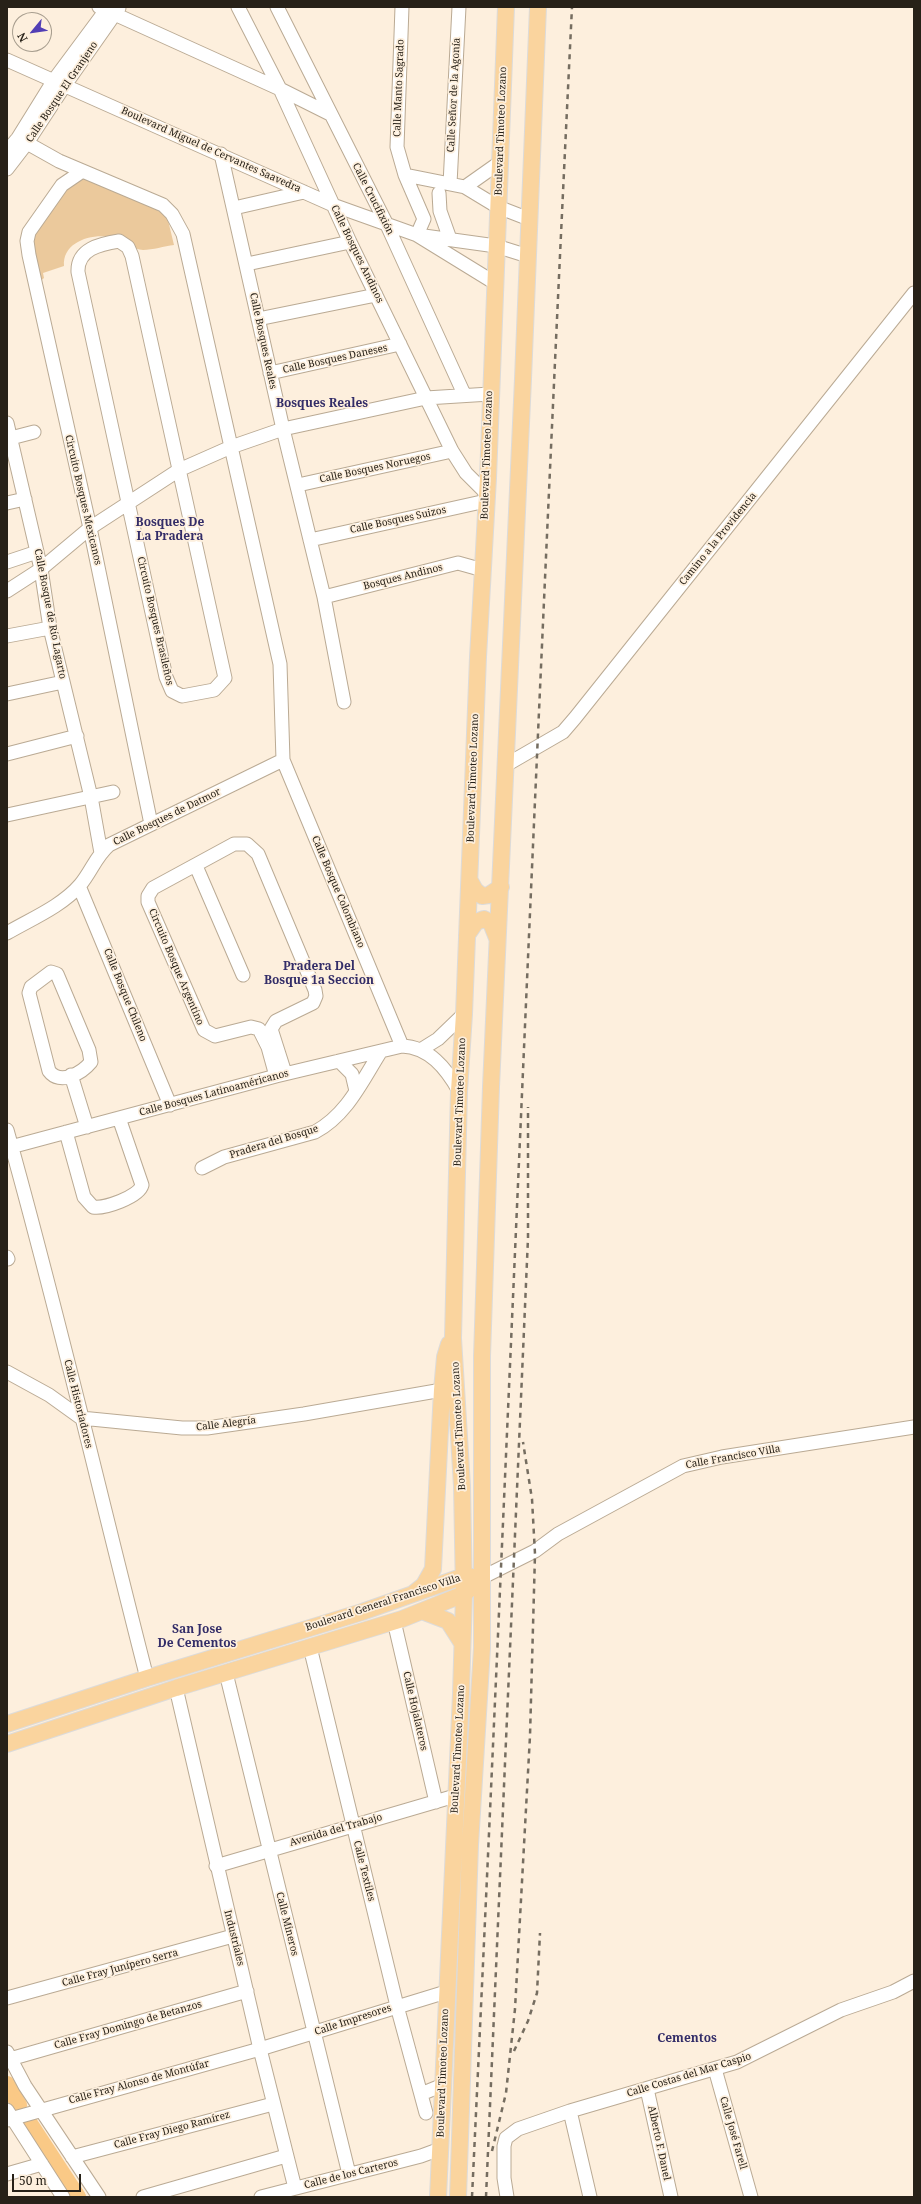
<!DOCTYPE html>
<meta charset="utf-8">
<style>
body{margin:0}
#map{position:relative;width:921px;height:2204px;overflow:hidden;background:#fdefdd;font-family:"Noto Serif",serif}
canvas{display:block}
.frame{position:absolute;inset:0;border:8px solid #272118;pointer-events:none}
.north{position:absolute;left:12px;top:12px;width:40px;height:40px;box-sizing:border-box;background:#fdefdd;border:1px solid #a79d8e;border-radius:50%;rotate:241deg;font-size:11px;font-weight:700;line-height:16px;text-align:center;color:#272118}
.north::after{content:'';display:block;margin:auto;width:14px;height:18px;background:#523eb5;clip-path:polygon(50% 0,100% 100%,50% 72%,0 100%)}
.scale{position:absolute;left:12px;top:2174px;width:69px;height:18px;box-sizing:border-box;border:2px solid #272118;border-top:0;padding-left:5px;font-size:12px;line-height:14px;white-space:nowrap;color:#272118;-webkit-text-stroke:3px #fdefdd;paint-order:stroke}
</style>
<div id="map">
<canvas width="921" height="2204"></canvas>
<div class="frame"></div>
<div class="north">N</div>
<div class="scale">50 m</div>
</div>
<script>
const ctx = document.querySelector('canvas').getContext('2d');
ctx.lineJoin = 'round';
function fillPath(path, color) {
  ctx.fillStyle = color;
  ctx.fill(path, 'evenodd');
}
function stroke(path, color, width, dash) {
  ctx.strokeStyle = color;
  ctx.lineWidth = width;
  ctx.lineCap = dash ? 'butt' : 'round';
  ctx.setLineDash(dash || []);
  ctx.stroke(path);
}
function label(font, color, halo, rows, align = 'center') {
  ctx.font = font + ' "Noto Serif",serif';
  ctx.lineWidth = 3.5;
  ctx.setLineDash([]);
  ctx.textBaseline = 'middle';
  ctx.strokeStyle = halo;
  ctx.fillStyle = color;
  for (const [text, x, y, turn = 0] of rows) {
    ctx.save();
    ctx.translate(x, y);
    ctx.rotate((+turn || 0) * Math.PI / 180);
    ctx.textAlign = isNaN(turn) ? turn : align;
    if (halo) ctx.strokeText(text, 0, 0);
    ctx.fillText(text, 0, 0);
    ctx.restore();
  }
}
fillPath(new Path2D(`
 M 84,177 L 138,199 L 167,216 L 174,245 C 164,246 153,250 143,250 C 134,250 124,240 115,238 C 94,232 62,241 64,266 L 43,273 L 44,278 L 38,283 L 30,242 L 67,184 Z`), '#ebc99c');
stroke(new Path2D(`
 M 7,2084 L 19,2105
 M 27,2119 L 78,2197`), '#fac986', 16);
const minor = new Path2D(`
 M 99,7 L 280,89 L 330,114
 M 238,7 L 280,89 L 350,242 L 452,451 L 466,473 L 487,494
 M 277,7 L 387,225 L 464,394
 M 402,7 L 397,147 L 405,175 L 424,219 L 417,235 L 495,283
 M 7,60 L 333,205 L 417,235 L 496,246 L 528,256
 M 18,138 L 59,161 L 163,205 L 172,214 L 183,234 L 280,664 L 283,760 L 402,1046
 M 7,151 L 18,138 L 54,80 L 106,10
 M 221,154 L 283,429 L 324,597 L 344,702
 M 7,169 L 27,143 L 65,85 L 119,8
 M 81,172 L 62,185 L 29,232 L 27,241 L 29,255 L 90,528 L 151,824
 M 405,175 L 465,187 L 498,207 L 529,219
 M 450,184 L 459,7
 M 465,187 L 499,163
 M 439,193 L 440,211 L 450,239
 M 234,208 L 304,192
 M 119,241 L 128,247 L 132,256 L 225,678 L 214,690 L 182,696 L 172,691 L 166,677 L 78,272 C 77,249 100,244 119,241 Z
 M 247,264 L 350,242
 M 258,319 L 376,295
 M 270,373 L 400,344
 M 7,423 L 41,569 L 50,628 L 91,797 L 101,853
 M 7,439 L 34,432
 M 298,485 L 452,451
 M 7,503 L 25,499
 M 310,540 L 486,501
 M 7,562 L 37,552
 M 7,591 L 41,569 L 90,528 L 179,470 L 231,447 L 283,429 L 426,398 L 490,394
 M 324,597 L 458,563 L 483,570
 M 7,636 L 50,628
 M 7,694 L 63,682
 M 7,754 L 77,736
 M 506,765 L 563,732 L 575,718 L 914,293
 M 7,815 L 113,792
 M 196,866 L 243,975
 M 79,886 L 170,1105
 M 7,933 C 31,919 62,906 80,885 C 91,872 96,856 109,845 L 283,760
 M 51,972 L 57,974 L 89,1050 L 91,1062 C 82,1073 60,1086 49,1071 L 29,993 L 31,987 Z
 M 422,1049 L 438,1039 L 464,1014
 M 339,1061 L 352,1074 L 356,1091
 M 71,1075 L 87,1127
 M 276,1076 L 268,1047 L 259,1029 L 251,1027 L 215,1036 L 204,1030 L 148,902 L 148,896 L 153,888 L 234,844 L 247,844 L 258,854 L 315,990 L 316,996 L 313,1003 L 276,1021 L 271,1029 L 285,1073
 M 7,1130 C 58,1311 100,1495 147,1678
 M 66,1132 L 84,1197 L 93,1207 C 104,1209 139,1197 142,1185 L 119,1118
 M 7,1148 L 276,1076 L 402,1046 C 429,1047 446,1068 459,1091
 M 202,1168 L 224,1157 L 315,1132 C 347,1115 362,1081 381,1051
 M 7,1257 L 8,1259
 M 7,1372 L 49,1395 L 81,1418 L 182,1428 L 207,1428 L 304,1414 L 442,1390 L 451,1391
 M 483,1577 L 535,1551 L 558,1534 L 683,1466 L 722,1457 L 914,1427
 M 394,1621 L 436,1802
 M 310,1647 L 397,2006 L 426,2113
 M 226,1673 L 349,2174
 M 176,1688 L 260,2049 L 295,2188
 M 216,1866 L 455,1796
 M 7,1998 L 233,1936
 M 7,2052 L 25,2086 L 99,2197
 M 10,2059 L 247,1991
 M 715,2069 L 751,2197
 M 647,2089 L 671,2197
 M 421,2094 L 443,2085
 M 7,2110 L 63,2197
 M 570,2111 L 590,2197
 M 7,2120 L 260,2049 L 446,1992
 M 72,2157 L 273,2104
 M 7,2174 L 42,2164
 M 143,2197 L 286,2156
 M 261,2197 L 421,2156 L 440,2149
 M 507,2197 L 504,2178 L 504,2146 L 506,2138 L 518,2129 L 570,2111 L 737,2062 L 841,2010 L 893,1992 L 914,1981`);
const major = new Path2D(`
 M 470,881 L 475,890 L 482,896 L 489,895 L 501,887
 M 467,935 L 476,922 L 484,919 L 491,923 L 497,938
 M 414,1593 L 424,1585 L 433,1569 L 442,1390 L 445,1357 L 449,1344
 M 422,1611 L 448,1621 L 462,1643
 M 7,1724 L 147,1678 L 362,1612 L 464,1576 L 473,1577
 M 7,1744 L 176,1688 L 402,1619 L 464,1594 L 471,1588
 M 438,2197 L 461,1694 L 464,1594 L 462,1486 L 453,1338 L 459,1091 L 464,1014 L 478,657 L 488,478 L 506,7
 M 458,2197 L 470,1845 L 482,1648 L 482,1356 L 491,1087 L 523,379 L 538,7`);
stroke(minor, '#baaa94', 15);
stroke(major, '#dcdbda', 18);
stroke(minor, '#fff', 13);
stroke(major, '#fad49e', 16);
stroke(new Path2D(`
 M 514,2051 L 528,2021 L 537,1993 L 540,1933
 M 492,2151 L 506,2093 L 515,2009 L 530,1736 L 535,1554 L 532,1499 L 523,1442
 M 472,2197 C 507,1467 536,737 572,7
 M 486,2197 L 528,1238 L 528,1107`), '#756d60', 2.5, [5, 5]);
label('10px', '#272118', '#fdefdd', [
 ["Calle Manto Sagrado",399,88,-88],
 ["Calle Bosque El Granjeno",62,92,-56],
 ["Calle Señor de la Agonía",454,95,-87],
 ["Boulevard Timoteo Lozano",501,131,-88],
 ["Boulevard Miguel de Cervantes Saavedra",211,150,24],
 ["Calle Crucifixión",373,199,63],
 ["Calle Bosques Andinos",357,254,64],
 ["Calle Bosques Reales",263,341,78],
 ["Calle Bosques Daneses",335,359,-12],
 ["Boulevard Timoteo Lozano",487,455,-88],
 ["Calle Bosques Noruegos",375,468,-12],
 ["Circuito Bosques Mexicanos",83,500,77],
 ["Calle Bosques Suizos",398,520,-12],
 ["Camino a la Providencia",718,539,-51],
 ["Bosques Andinos",403,577,-14],
 ["Calle Bosque de Río Lagarto",50,614,79],
 ["Circuito Bosques Brasileños",155,621,77],
 ["Boulevard Timoteo Lozano",473,778,-88],
 ["Calle Bosques de Datmor",167,817,-26],
 ["Calle Bosque Colombiano",338,892,67],
 ["Circuito Bosque Argentino",176,967,67],
 ["Calle Bosque Chileno",125,995,68],
 ["Calle Bosques Latinoaméricanos",214,1093,-15],
 ["Boulevard Timoteo Lozano",460,1102,-88],
 ["Pradera del Bosque",274,1142,-17],
 ["Calle Historiadores",78,1404,76],
 ["Calle Alegría",226,1424,-7],
 ["Boulevard Timoteo Lozano",459,1426,-93],
 ["Calle Francisco Villa",733,1457,-10],
 ["Boulevard General Francisco Villa",383,1603,-18],
 ["Calle Hojalateros",415,1711,77],
 ["Boulevard Timoteo Lozano",458,1749,-87],
 ["Avenida del Trabajo",336,1830,-16],
 ["Calle Textiles",364,1871,76],
 ["Calle Mineros",287,1924,76],
 ["Industriales",234,1938,76],
 ["Calle Fray Junípero Serra",120,1968,-15],
 ["Calle Impresores",353,2020,-18],
 ["Calle Fray Domingo de Betanzos",128,2025,-16],
 ["Boulevard Timoteo Lozano",443,2073,-88],
 ["Calle Costas del Mar Caspio",689,2075,-17],
 ["Calle Fray Alonso de Montúfar",139,2082,-15],
 ["Calle Fray Diego Ramírez",172,2130,-15],
 ["Calle José Farell",733,2133,74],
 ["Alberto F. Danel",659,2143,78],
 ["Calle de los Carteros",351,2174,-14]
]);
label('bold 12px', '#332d68', '#fdefdd', [
 ["Bosques Reales",322,404],
 ["Bosques De",170,523],
 ["La Pradera",170,537],
 ["Pradera Del",319,967],
 ["Bosque 1a Seccion",319,981],
 ["San Jose",197,1630],
 ["De Cementos",197,1644],
 ["Cementos",687,2039]
]);
</script>
